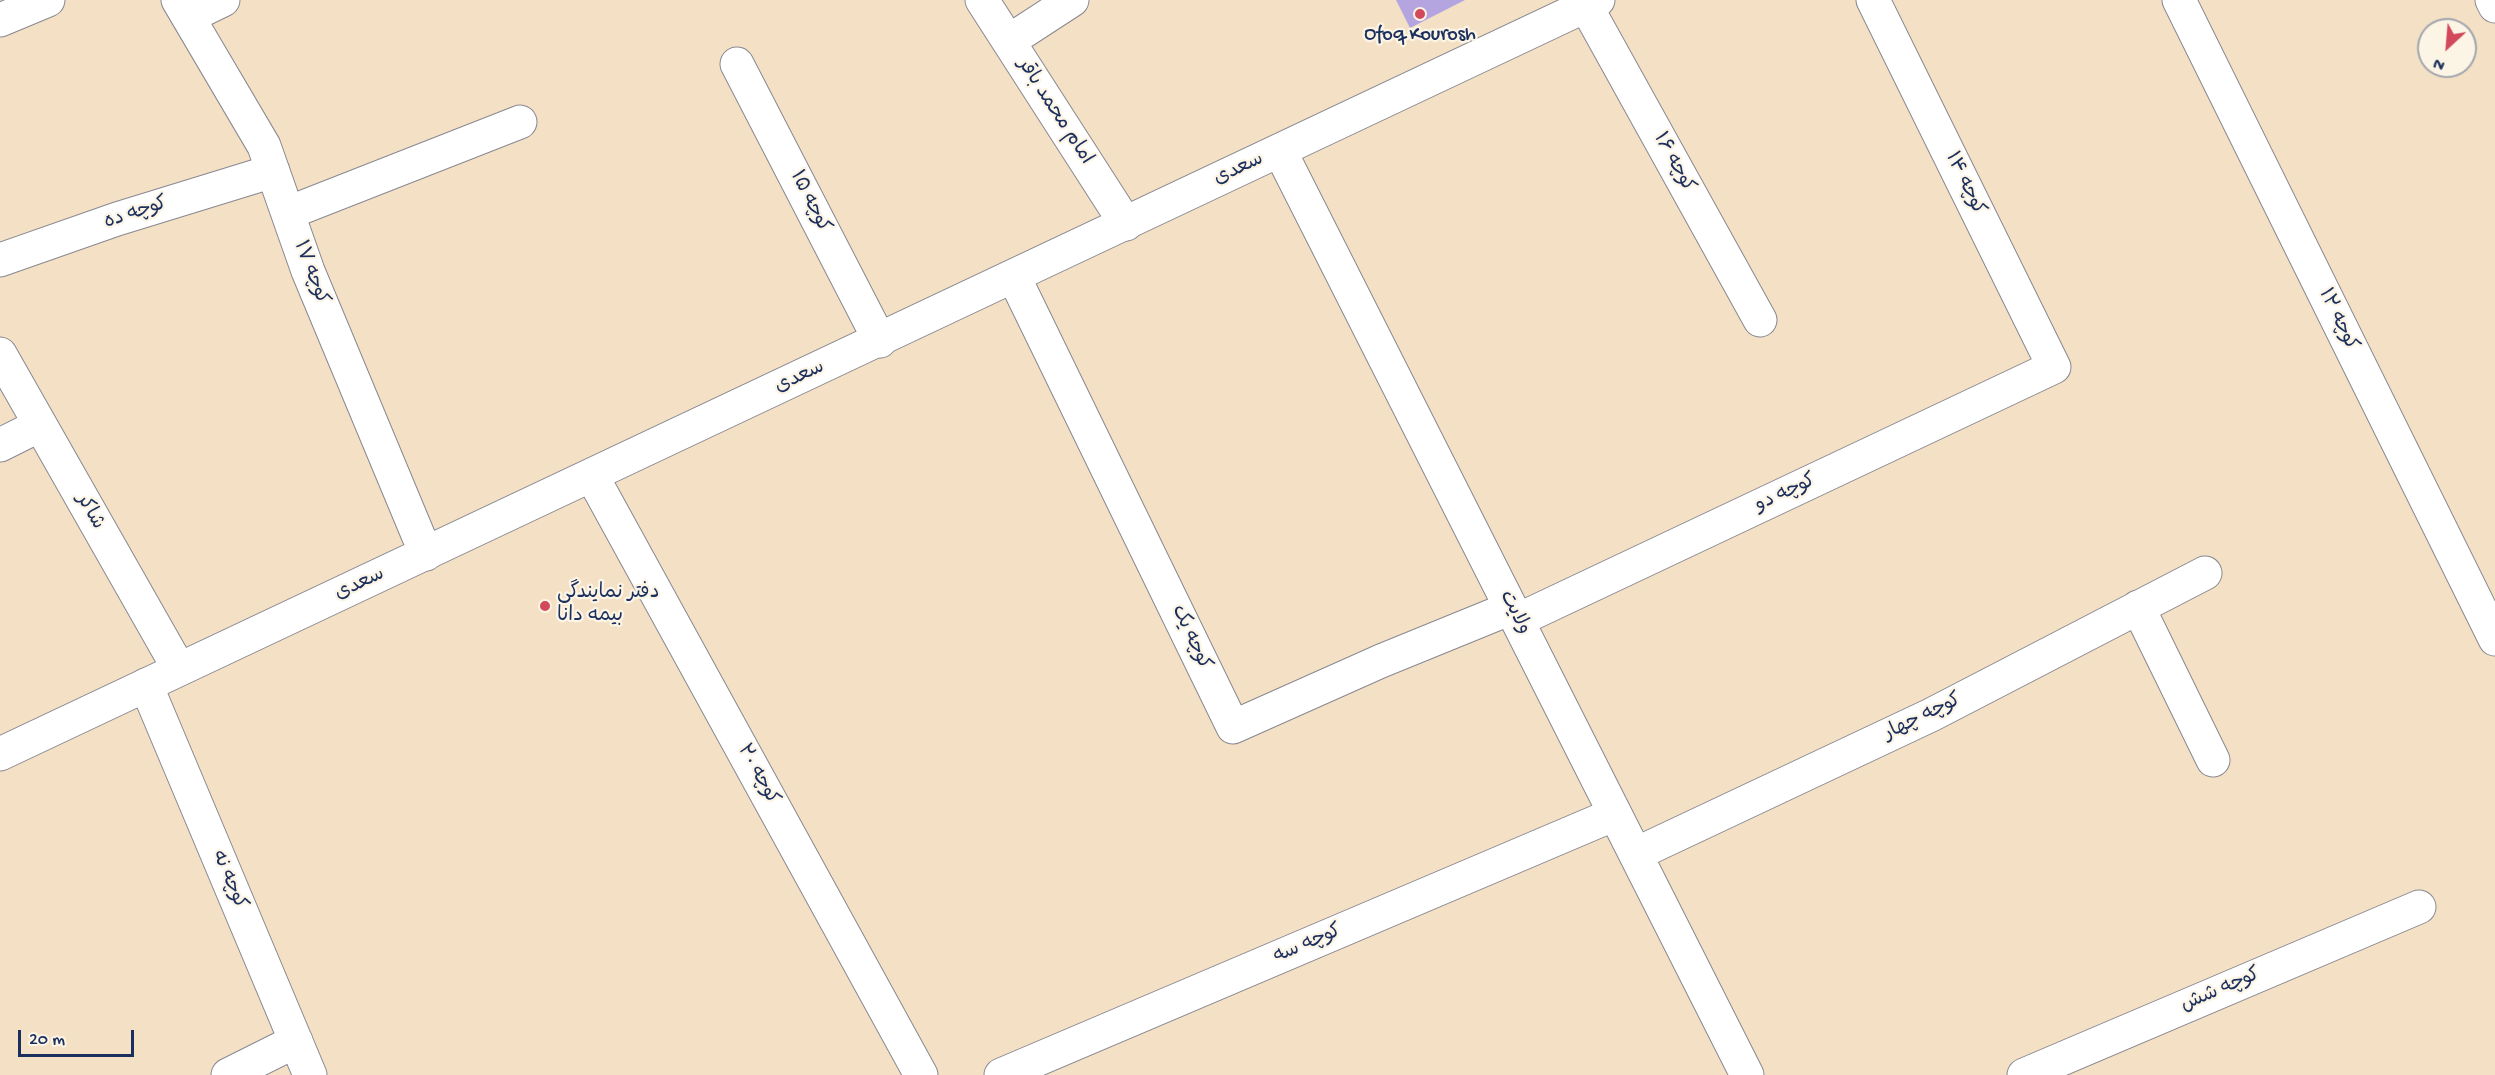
<!DOCTYPE html>
<meta charset="utf-8">
<style>
body{margin:0}
#map{position:relative;width:2495px;height:1075px;overflow:hidden;background:#f4e0c4;font-family:"Gochi Hand",sans-serif}
canvas{display:block}
.north{position:absolute;left:2417px;top:18px;width:60px;height:60px;box-sizing:border-box;background:#fcf5e5;border:2px solid #a2a6af;border-radius:50%;rotate:206deg;font-size:16px;font-weight:700;line-height:24px;text-align:center;color:#1b2f5e}
.north::after{content:'';display:block;margin:auto;width:21px;height:27px;background:#d1495b;clip-path:polygon(50% 0,100% 100%,50% 72%,0 100%)}
.scale{position:absolute;left:18px;top:1030px;width:116px;height:27px;box-sizing:border-box;border:3px solid #1b2f5e;border-top:0;padding-left:8px;font-size:18px;line-height:21px;white-space:nowrap;color:#1b2f5e;-webkit-text-stroke:4px #fcf5e5;paint-order:stroke}
</style>
<div id="map">
<canvas width="2495" height="1075"></canvas>
<div class="north">N</div>
<div class="scale">20 m</div>
</div>
<script>
const ctx = document.querySelector('canvas').getContext('2d');
ctx.lineJoin = 'round';
function fillPath(path, color) {
  ctx.fillStyle = color;
  ctx.fill(path, 'evenodd');
}
function stroke(path, color, width, dash) {
  ctx.strokeStyle = color;
  ctx.lineWidth = width;
  ctx.lineCap = dash ? 'butt' : 'round';
  ctx.setLineDash(dash || []);
  ctx.stroke(path);
}
function label(font, color, halo, rows, align = 'center') {
  ctx.font = font + ' "Gochi Hand","Playpen Sans Arabic",sans-serif';
  ctx.lineWidth = 4.5;
  ctx.setLineDash([]);
  ctx.textBaseline = 'middle';
  ctx.strokeStyle = halo;
  ctx.fillStyle = color;
  for (const [text, x, y, turn = 0] of rows) {
    ctx.save();
    ctx.translate(x, y);
    ctx.rotate((+turn || 0) * Math.PI / 180);
    ctx.textAlign = isNaN(turn) ? turn : align;
    if (halo) ctx.strokeText(text, 0, 0);
    ctx.fillText(text, 0, 0);
    ctx.restore();
  }
}
fillPath(new Path2D(`
 M 1396,0 L 1465,0 L 1410,28 Z`), '#b4a5e0');
const street = new Path2D(`
 M 178,0 L 264,146 L 308,271 L 426,554
 M 982,0 L 1126,224
 M 2179,0 L 2495,639
 M 2492,0 L 2495,6
 M 1586,6 L 1760,320
 M 188,17 L 223,0
 M 0,20 L 48,0
 M 1009,41 L 1072,0
 M 737,64 L 880,341
 M 1280,151 L 1747,1075
 M 288,213 L 520,122
 M 0,260 L 117,219 L 273,171
 M 1014,277 L 1233,727 L 1381,661 L 1511,608
 M 0,445 L 40,425
 M 592,476 L 921,1075
 M 2138,607 L 2213,760
 M 1518,620 L 2054,367 L 1873,0
 M 146,685 L 310,1075
 M 1636,854 L 1931,715 L 2205,573
 M 228,1075 L 296,1041
 M 1001,1075 L 1615,814
 M 2024,1075 L 2419,907`);
const secondary = new Path2D(`
 M 0,354 L 179,669
 M 0,754 L 1598,0`);
stroke(street, '#888891', 35);
stroke(secondary, '#888891', 35);
stroke(street, '#fff', 33);
stroke(secondary, '#fff', 33);
for (const [x, y, r, color] of [
 [1420,14,6,"#d1495b"],
 [545,606,6,"#d1495b"]
]) {
  const dot = new Path2D();
  dot.arc(x, y, r, 0, 2 * Math.PI);
  ctx.fillStyle = color;
  ctx.fill(dot);
  stroke(dot, '#fcf5e5', 2);
}
label('20px', '#1b2f5e', '#fcf5e5', [
 ["Ofoq Kourosh",1420,36],
 ["دفتر نمایندگی",557,594,"left"],
 ["بیمه دانا",557,617,"left"]
]);
label('20px', '#1b2f5e', '#fcf5e5', [
 ["امام محمد باقر",1054,112,57],
 ["کوچه ۱۶",1673,163,61],
 ["سعدی",1239,170,-25],
 ["کوچه ۱۴",1964,184,64],
 ["کوچه ۱۵",809,202,63],
 ["کوچه ده",136,214,-18],
 ["کوچه ۱۷",310,273,69],
 ["کوچه ۱۲",2337,320,64],
 ["سعدی",800,378,-25],
 ["کوچه دو",1786,494,-25],
 ["شاکر",89,512,60],
 ["سعدی",360,585,-25],
 ["ولایت",1514,613,63],
 ["کوچه یک",1190,638,65],
 ["کوچه چهار",1923,718,-26],
 ["کوچه ۲۰",757,775,61],
 ["کوچه نه",228,880,67],
 ["کوچه سه",1308,945,-23],
 ["کوچه شش",2221,991,-23]
]);
</script>
